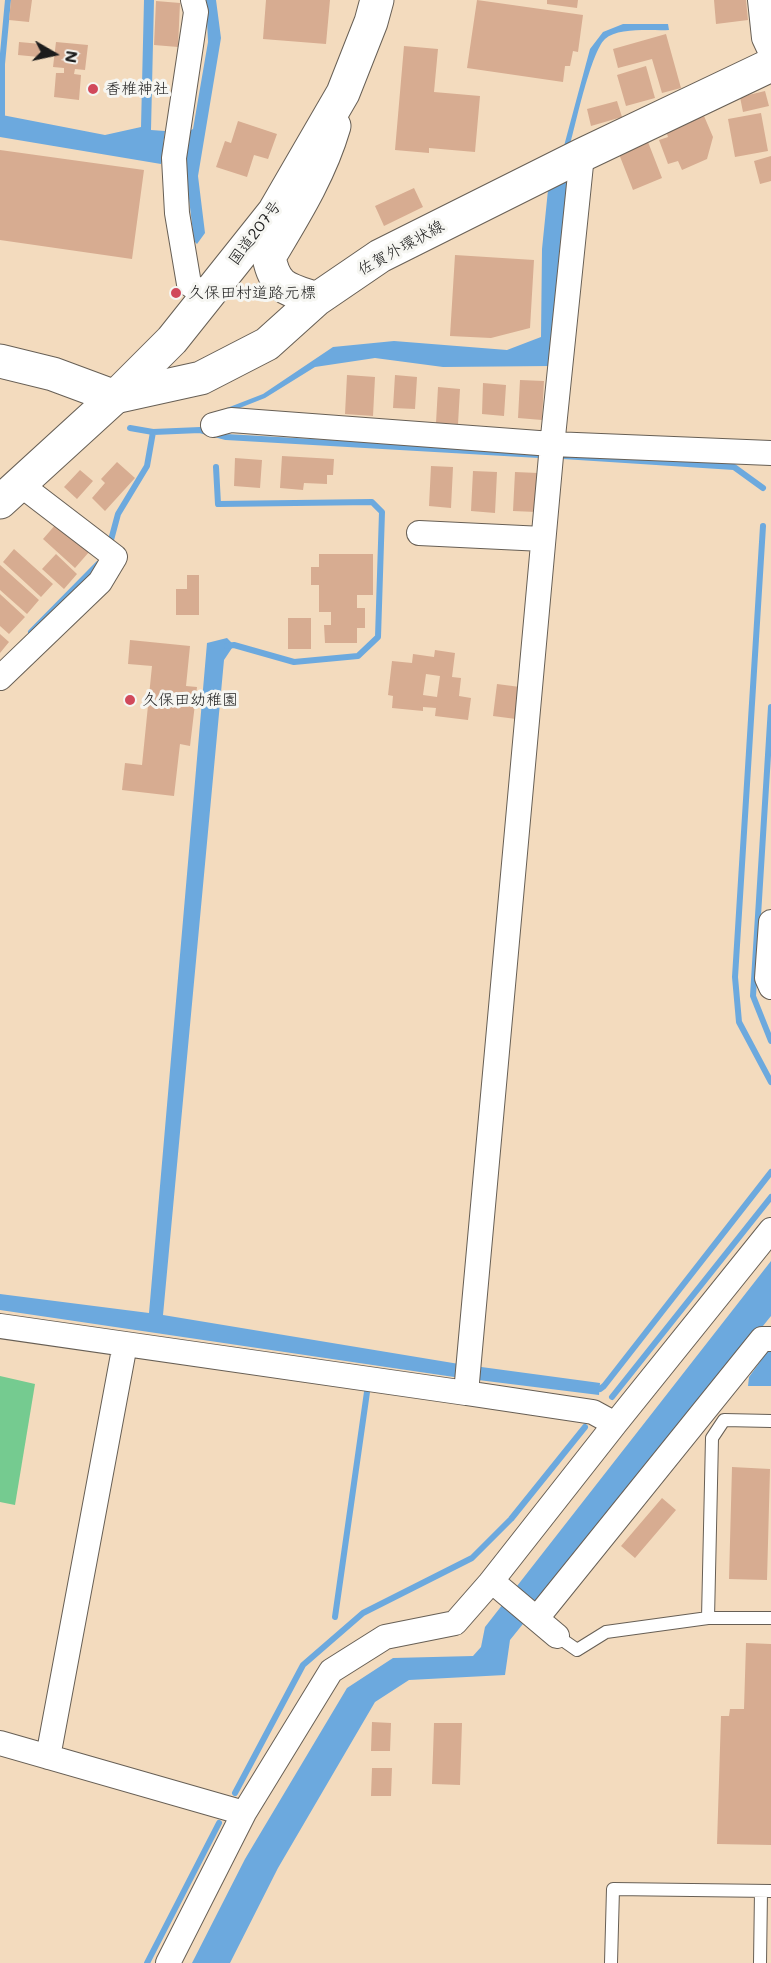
<!DOCTYPE html>
<meta charset="utf-8">
<style>
body{margin:0}
#map{position:relative;width:771px;height:1963px;overflow:hidden;background:#f3dbbe;font-family:Mali,sans-serif}
canvas{display:block}
.north{position:absolute;left:24px;top:24px;width:60px;height:60px;-webkit-text-stroke:4px #f6f6f2;paint-order:stroke;rotate:99deg;font-size:16px;font-weight:700;line-height:24px;text-align:center;color:#1c1c1c}
.north::after{content:'';display:block;margin:auto;width:21px;height:27px;background:#1c1c1c;clip-path:polygon(50% 0,100% 100%,50% 72%,0 100%)}
</style>
<div id="map">
<canvas width="771" height="1963"></canvas>
<div class="north">N</div>
</div>
<script>
const ctx = document.querySelector('canvas').getContext('2d');
ctx.lineJoin = 'round';
function fillPath(path, color) {
  ctx.fillStyle = color;
  ctx.fill(path, 'evenodd');
}
function stroke(path, color, width, dash) {
  ctx.strokeStyle = color;
  ctx.lineWidth = width;
  ctx.lineCap = dash ? 'butt' : 'round';
  ctx.setLineDash(dash || []);
  ctx.stroke(path);
}
function label(font, color, halo, rows, align = 'center') {
  ctx.font = font + ' Mali,"Klee One",sans-serif';
  ctx.lineWidth = 6;
  ctx.setLineDash([]);
  ctx.textBaseline = 'middle';
  ctx.strokeStyle = halo;
  ctx.fillStyle = color;
  for (const [text, x, y, turn = 0] of rows) {
    ctx.save();
    ctx.translate(x, y);
    ctx.rotate((+turn || 0) * Math.PI / 180);
    ctx.textAlign = isNaN(turn) ? turn : align;
    if (halo) ctx.strokeText(text, 0, 0);
    ctx.fillText(text, 0, 0);
    ctx.restore();
  }
}
fillPath(new Path2D(`
 M 0,1376 L 35,1384 L 15,1505 L 0,1502 Z`), '#75cb90');
fillPath(new Path2D(`
 M 144,0 L 154,0 L 151,130 L 165,131 L 163,145 L 186,146 L 187,132 L 193,129 L 208,42 L 206,0 L 216,0 L 221,38 L 198,176 L 205,233 L 197,244 L 194,241 L 185,165 L 164,153 L 161,164 L 0,137 L 0,116 L 2,115 L 105,135 L 141,127 Z
 M 623,24 L 668,24 L 669,30 C 653,31 618,27 605,39 C 591,52 576,123 570,145 L 564,146 L 590,49 L 603,32 Z
 M 568,180 L 550,366 L 443,367 L 375,358 L 315,367 L 265,398 L 227,413 L 227,408 L 263,394 L 333,347 L 394,341 L 507,350 L 541,337 L 542,249 L 548,190 Z
 M 227,638 L 234,645 L 224,660 L 163,1315 L 459,1364 L 600,1383 L 599,1395 L 454,1377 L 0,1310 L 0,1294 L 149,1313 L 207,643 Z
 M 771,1261 L 771,1316 L 510,1640 L 505,1675 L 409,1680 L 375,1702 L 278,1868 L 230,1963 L 192,1963 L 245,1859 L 347,1688 L 393,1658 L 473,1656 L 481,1647 L 485,1627 Z
 M 767,1352 L 771,1352 L 771,1386 L 748,1386 L 749,1377 Z`), '#6ca9de');
stroke(new Path2D(`
 M 2,115 L 2,64 L 8,0
 M 130,428 L 153,432 L 200,430 L 226,437 L 539,455
 M 563,456 L 734,467 L 763,488
 M 216,467 L 218,504 L 372,502 L 382,512 L 378,637 L 358,656 L 294,662 L 234,645 L 227,646
 M 763,526 L 735,977 L 739,1022 L 771,1082
 M 111,540 L 118,514 L 147,466 L 153,432
 M 31,632 L 98,564
 M 771,707 L 753,996 L 771,1041
 M 600,1389 L 604,1386 L 771,1172
 M 612,1397 L 771,1197
 M 335,1617 L 367,1392
 M 235,1793 L 303,1665 L 363,1613 L 472,1558 L 511,1519 L 585,1427
 M 147,1963 L 219,1823`), '#6ca9de', 6);
fillPath(new Path2D(`
 M 11,0 L 32,0 L 29,22 L 9,20 Z
 M 266,0 L 330,0 L 326,44 L 263,39 Z
 M 477,0 L 583,15 L 578,52 L 573,51 L 570,66 L 565,66 L 563,82 L 467,68 Z
 M 547,0 L 578,0 L 577,8 L 547,4 Z
 M 714,0 L 746,0 L 748,20 L 716,24 Z
 M 156,1 L 180,3 L 178,47 L 154,45 Z
 M 666,34 L 681,88 L 662,93 L 652,59 L 618,68 L 613,49 Z
 M 19,42 L 41,44 L 39,57 L 18,55 Z
 M 56,42 L 88,45 L 85,70 L 75,69 L 74,74 L 81,75 L 79,100 L 54,97 L 56,73 L 64,73 L 64,68 L 53,67 Z
 M 404,46 L 438,49 L 434,92 L 480,96 L 475,152 L 429,148 L 429,153 L 395,150 Z
 M 646,66 L 655,98 L 626,106 L 617,75 Z
 M 765,91 L 769,106 L 743,112 L 740,97 Z
 M 617,101 L 622,117 L 591,126 L 587,109 Z
 M 761,113 L 768,151 L 735,157 L 728,119 Z
 M 704,116 L 713,137 L 707,159 L 682,170 L 678,161 L 668,164 L 659,140 L 668,137 L 666,131 Z
 M 238,121 L 277,134 L 268,159 L 254,155 L 247,177 L 216,167 L 225,141 L 231,143 Z
 M 648,142 L 662,178 L 633,190 L 619,154 Z
 M 0,150 L 144,170 L 132,259 L 0,240 Z
 M 771,156 L 771,181 L 760,184 L 754,161 Z
 M 414,188 L 423,207 L 384,226 L 375,206 Z
 M 455,255 L 534,260 L 530,328 L 491,338 L 450,336 Z
 M 347,375 L 375,377 L 373,416 L 345,414 Z
 M 395,375 L 417,377 L 415,409 L 393,408 Z
 M 520,380 L 544,381 L 542,420 L 518,418 Z
 M 483,383 L 506,385 L 504,416 L 482,414 Z
 M 438,387 L 460,389 L 458,424 L 436,423 Z
 M 282,456 L 334,459 L 333,475 L 327,475 L 327,484 L 304,483 L 303,490 L 280,488 Z
 M 235,458 L 262,460 L 260,488 L 234,486 Z
 M 117,462 L 135,478 L 105,511 L 92,498 L 105,483 L 101,479 Z
 M 431,466 L 453,467 L 451,508 L 429,506 Z
 M 80,470 L 93,481 L 77,499 L 64,487 Z
 M 473,471 L 497,472 L 495,513 L 471,511 Z
 M 515,472 L 538,473 L 536,512 L 513,511 Z
 M 57,523 L 89,552 L 75,568 L 43,539 Z
 M 14,549 L 53,584 L 41,597 L 3,562 Z
 M 56,554 L 77,574 L 64,589 L 42,569 Z
 M 319,554 L 373,554 L 373,595 L 357,595 L 357,608 L 365,608 L 365,628 L 357,628 L 357,643 L 325,643 L 324,625 L 331,625 L 331,612 L 319,612 L 319,585 L 311,585 L 311,567 L 319,567 Z
 M 0,565 L 39,600 L 27,614 L 0,590 Z
 M 187,575 L 199,575 L 199,615 L 176,615 L 176,589 L 187,589 Z
 M 0,594 L 25,617 L 9,634 L 0,626 Z
 M 288,618 L 311,618 L 311,649 L 288,649 Z
 M 0,634 L 9,642 L 0,653 Z
 M 130,640 L 190,646 L 186,686 L 197,687 L 190,746 L 180,744 L 174,796 L 122,790 L 125,763 L 142,765 L 152,666 L 128,664 Z
 M 435,650 L 455,653 L 452,677 L 461,678 L 459,696 L 471,698 L 468,720 L 435,716 L 436,708 L 423,707 L 423,711 L 392,708 L 393,696 L 388,695 L 392,661 L 412,663 L 413,654 L 434,657 ZM 426,674 L 440,676 L 437,697 L 423,695 Z
 M 497,684 L 520,687 L 516,719 L 493,716 Z
 M 732,1467 L 770,1469 L 767,1580 L 729,1579 Z
 M 662,1498 L 676,1510 L 635,1558 L 621,1546 Z
 M 746,1643 L 771,1644 L 771,1845 L 717,1844 L 721,1716 L 729,1716 L 730,1709 L 744,1709 Z
 M 372,1722 L 391,1723 L 390,1751 L 371,1751 Z
 M 434,1723 L 462,1723 L 460,1785 L 432,1784 Z
 M 372,1768 L 392,1768 L 391,1796 L 371,1796 Z`), '#d7ac91');
const service = new Path2D(`
 M 708,1618 L 712,1438 L 724,1420 L 771,1421
 M 557,1636 L 577,1650 L 606,1632 L 708,1618 L 771,1618
 M 611,1963 L 613,1889 L 771,1891
 M 760,1963 L 761,1891`);
const minor = new Path2D(`
 M 193,0 L 196,12 L 174,158 L 177,213 L 189,284 L 207,296
 M 760,0 L 764,38 L 771,53
 M 582,155 L 551,456 L 466,1393 L 593,1412 L 615,1424
 M 213,425 L 231,420 L 552,444 L 771,453
 M 419,533 L 543,539
 M 0,678 L 100,582 L 115,557 L 21,485
 M 771,922 L 767,978 L 771,987
 M 0,1326 L 466,1393
 M 490,1583 L 500,1588 L 557,1636
 M 537,1618 L 762,1339 L 771,1339
 M 0,1743 L 244,1813
 M 48,1757 L 125,1344
 M 168,1963 L 244,1813 L 331,1671 L 385,1637 L 455,1623 L 490,1583 L 615,1424 L 771,1230`);
const primary = new Path2D(`
 M 317,299 C 288,289 275,289 269,257 C 294,215 320,174 334,126
 M 0,361 L 53,374 L 115,397 L 201,378 L 267,344 L 317,299 L 380,256 L 582,155 L 771,65`);
const trunk = new Path2D(`
 M 0,502 L 115,397 L 172,340 L 274,212 L 343,93 L 371,22 L 377,0`);
stroke(service, '#675f55', 14);
stroke(minor, '#675f55', 26);
stroke(primary, '#675f55', 35);
stroke(trunk, '#675f55', 35);
stroke(service, '#fff', 12);
stroke(minor, '#fff', 24);
stroke(primary, '#fff', 33);
stroke(trunk, '#fff', 33);
for (const [x, y, r, color] of [
 [93,89,6,"#d1495b"],
 [176,293,6,"#d1495b"],
 [130,700,6,"#d1495b"]
]) {
  const dot = new Path2D();
  dot.arc(x, y, r, 0, 2 * Math.PI);
  ctx.fillStyle = color;
  ctx.fill(dot);
  stroke(dot, '#f6f6f2', 2);
}
label('16px', '#1c1c1c', '#f6f6f2', [
 ["香椎神社",105,89],
 ["久保田村道路元標",188,293],
 ["久保田幼稚園",142,700]
], 'left');
label('16px', '#1c1c1c', '#f6f6f2', [
 ["国道207号",255,233,-53],
 ["佐賀外環状線",401,248,-29]
]);
</script>
